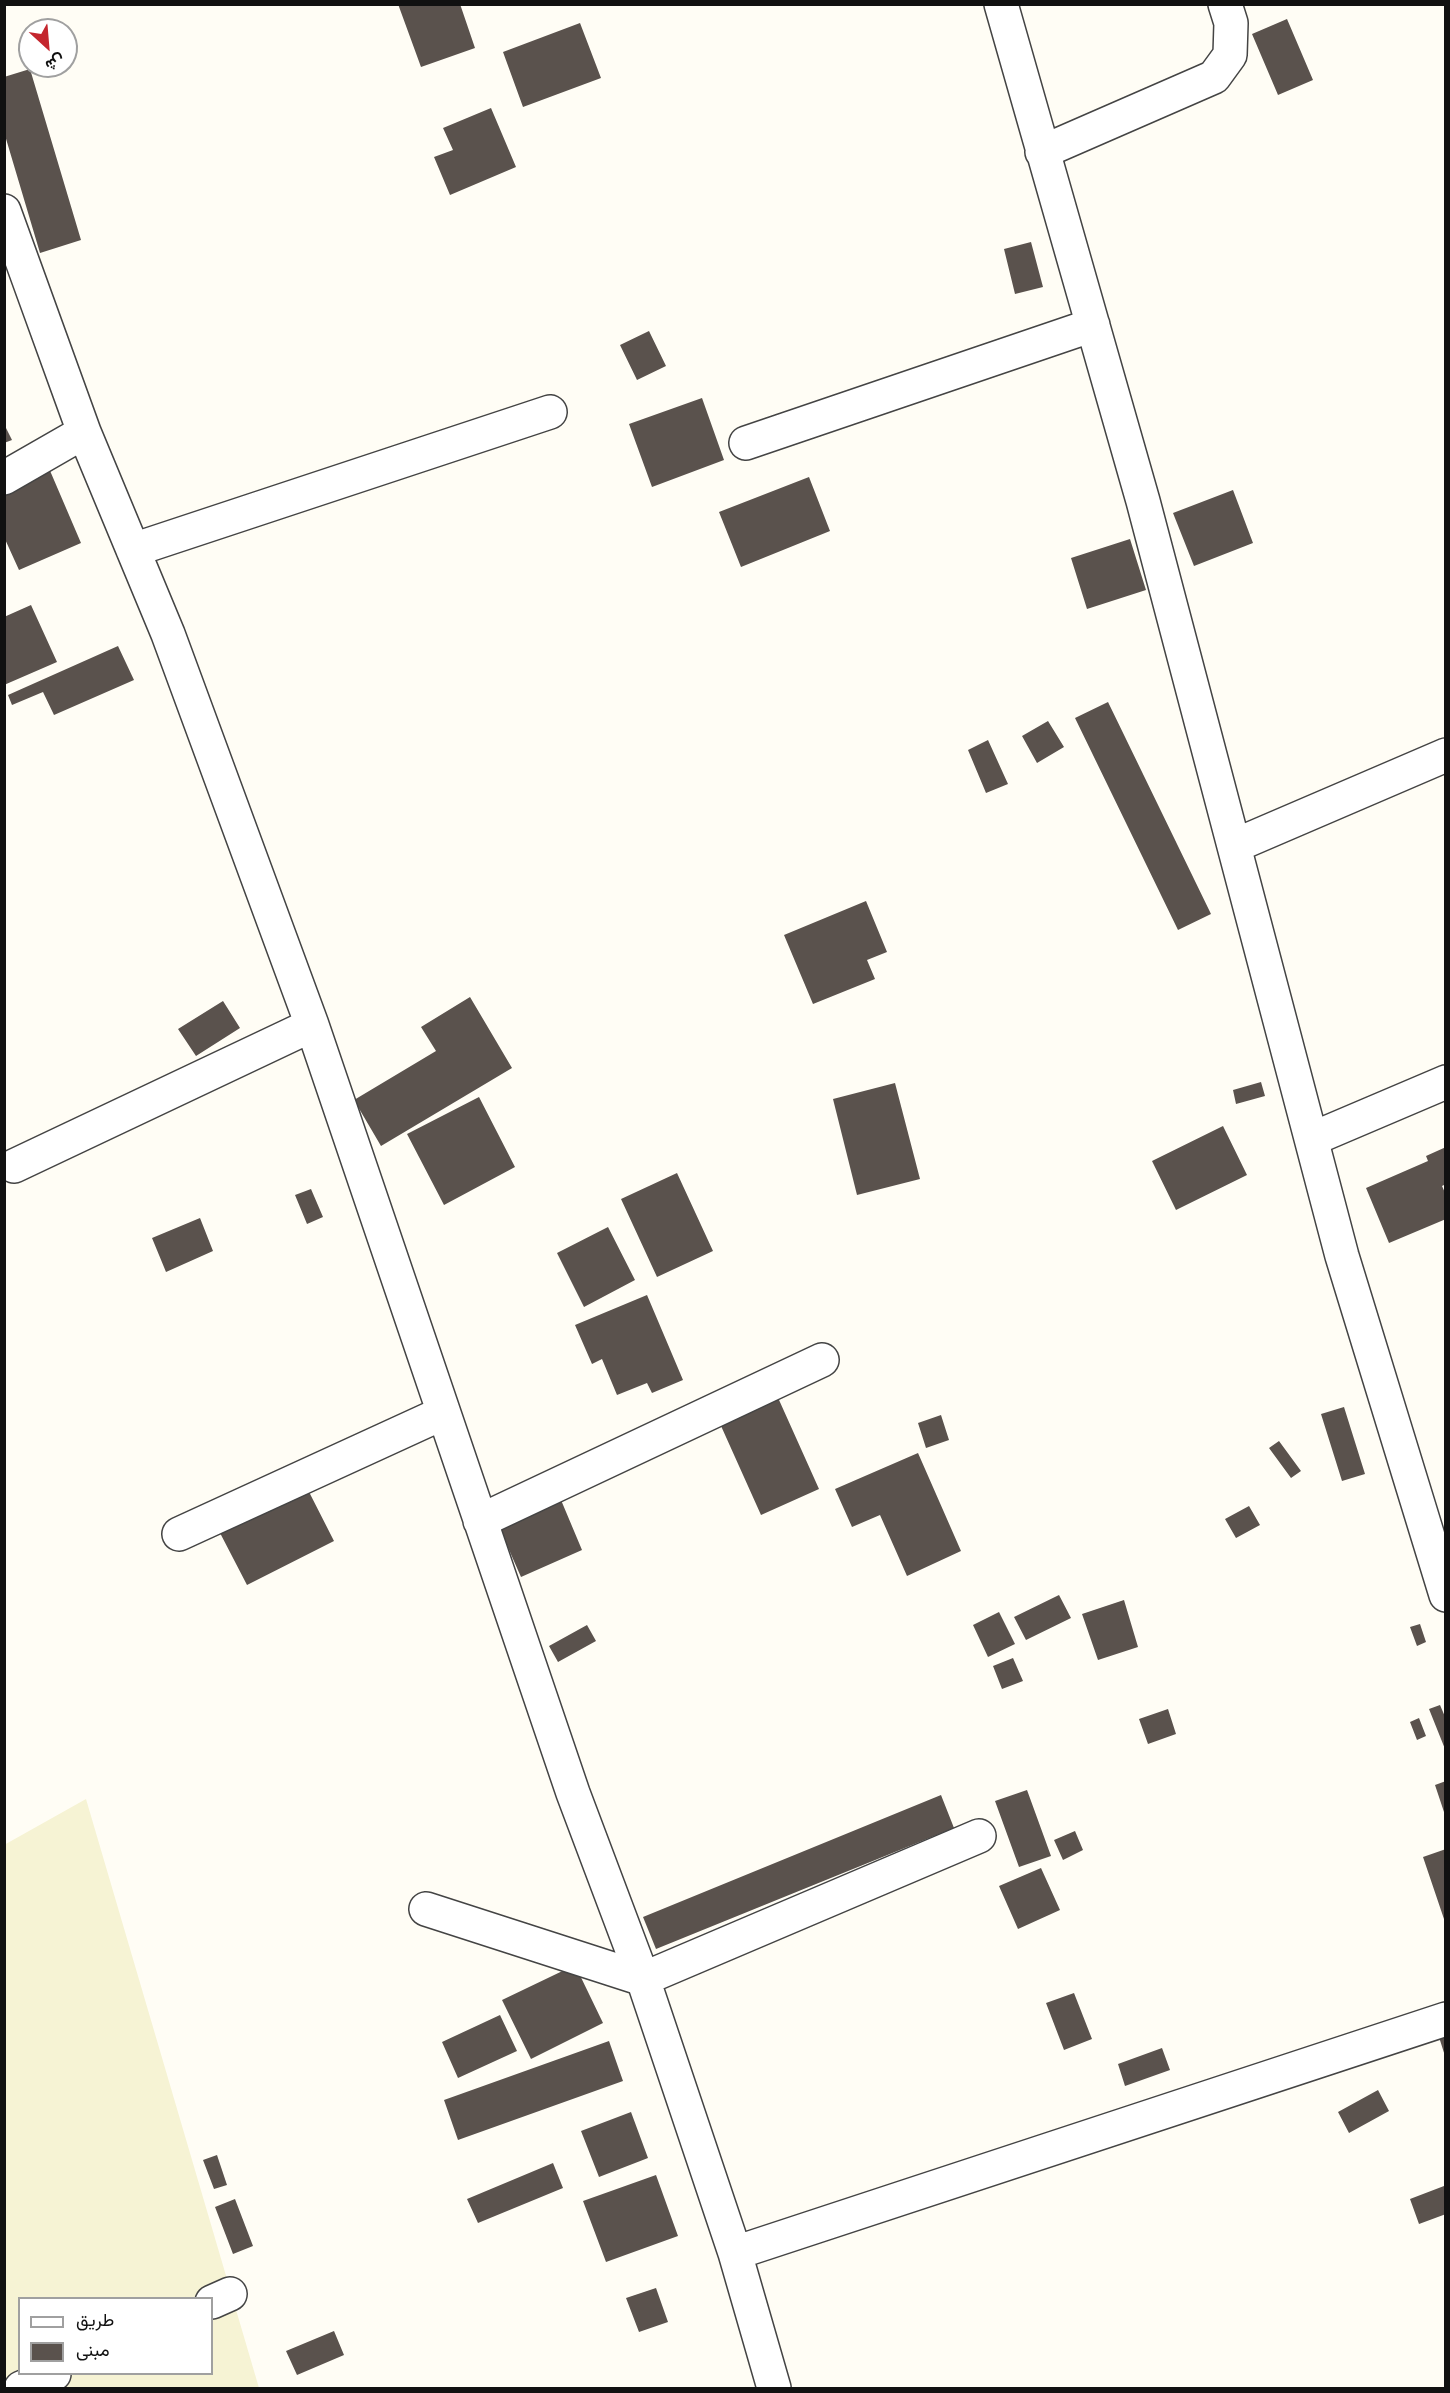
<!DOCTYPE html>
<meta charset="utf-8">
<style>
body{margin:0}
#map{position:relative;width:1450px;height:2393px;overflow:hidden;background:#fffdf5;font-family:Bitter,Vazirmatn,serif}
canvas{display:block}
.frame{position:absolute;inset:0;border:6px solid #111;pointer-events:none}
.legend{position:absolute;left:18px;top:2297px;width:195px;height:78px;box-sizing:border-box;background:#fff;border:2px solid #a0a0a0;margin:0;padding:8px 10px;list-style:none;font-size:18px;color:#111}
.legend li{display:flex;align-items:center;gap:12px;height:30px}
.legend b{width:30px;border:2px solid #a0a0a0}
.north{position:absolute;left:18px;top:18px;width:60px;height:60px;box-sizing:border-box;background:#fff;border:2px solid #a0a0a0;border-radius:50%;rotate:154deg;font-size:16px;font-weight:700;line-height:24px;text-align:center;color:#111}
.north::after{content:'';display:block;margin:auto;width:21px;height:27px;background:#c4262e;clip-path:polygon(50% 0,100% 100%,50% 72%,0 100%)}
</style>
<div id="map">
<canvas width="1450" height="2393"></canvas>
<div class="frame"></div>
<ul class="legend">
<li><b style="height:8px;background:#fff"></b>طريق</li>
<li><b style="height:16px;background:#5a524d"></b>مبنى</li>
</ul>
<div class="north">ش</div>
</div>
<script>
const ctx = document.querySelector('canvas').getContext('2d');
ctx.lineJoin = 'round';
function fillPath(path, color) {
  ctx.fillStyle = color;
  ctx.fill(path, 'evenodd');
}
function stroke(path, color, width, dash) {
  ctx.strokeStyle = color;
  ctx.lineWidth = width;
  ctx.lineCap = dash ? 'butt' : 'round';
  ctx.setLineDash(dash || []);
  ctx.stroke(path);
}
fillPath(new Path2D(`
 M 86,1799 L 259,2388 L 5,2388 L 4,1845 ZM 20,2298 L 212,2298 L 212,2374 L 20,2374 Z`), '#f6f3d4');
fillPath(new Path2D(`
 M 398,4 L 460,4 L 475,48 L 421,67 Z
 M 1287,19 L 1313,80 L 1278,95 L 1252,34 Z
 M 580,23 L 601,78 L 523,107 L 503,52 Z
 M 30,69 L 81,240 L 40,253 L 4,132 L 4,77 Z
 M 491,108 L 516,167 L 450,195 L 434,157 L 453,150 L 443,128 Z
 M 1031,242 L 1043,287 L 1015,294 L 1004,249 Z
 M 649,331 L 666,366 L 637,380 L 620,345 Z
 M 702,398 L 724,460 L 652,487 L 629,424 Z
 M 4,424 L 12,440 L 4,443 Z
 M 48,466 L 81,543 L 19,570 L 4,537 L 4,485 Z
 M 809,477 L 830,531 L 741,567 L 719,512 Z
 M 1233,490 L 1253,543 L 1194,566 L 1173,513 Z
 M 1130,539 L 1146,590 L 1087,609 L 1071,558 Z
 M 31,605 L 57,662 L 4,685 L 4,617 Z
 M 118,646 L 134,680 L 54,715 L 43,692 L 12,705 L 8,695 Z
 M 1108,702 L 1211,914 L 1178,930 L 1075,718 Z
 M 1048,721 L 1064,747 L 1037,763 L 1022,736 Z
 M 988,740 L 1008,784 L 986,793 L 968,750 Z
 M 866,901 L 887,952 L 867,960 L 875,979 L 813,1004 L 784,935 Z
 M 470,997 L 512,1068 L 381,1146 L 354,1100 L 436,1051 L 421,1027 Z
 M 223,1001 L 240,1028 L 196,1056 L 178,1029 Z
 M 1261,1082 L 1265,1096 L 1236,1104 L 1233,1090 Z
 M 895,1083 L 920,1179 L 857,1195 L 833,1099 Z
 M 479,1097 L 515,1167 L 444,1205 L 407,1134 Z
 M 1223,1126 L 1247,1175 L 1176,1210 L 1152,1161 Z
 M 1446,1147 L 1446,1184 L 1442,1186 L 1446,1195 L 1446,1219 L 1389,1243 L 1366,1188 L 1428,1161 L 1426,1156 Z
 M 677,1173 L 713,1251 L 657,1277 L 621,1199 Z
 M 311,1189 L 323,1217 L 307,1224 L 295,1195 Z
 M 200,1218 L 213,1251 L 166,1272 L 152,1238 Z
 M 608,1227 L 635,1280 L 584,1307 L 557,1253 Z
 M 647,1295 L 683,1380 L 652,1393 L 647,1383 L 617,1395 L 602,1359 L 592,1364 L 575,1325 Z
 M 775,1391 L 819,1489 L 761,1515 L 717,1417 Z
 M 1344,1407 L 1365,1474 L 1342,1481 L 1321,1414 Z
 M 941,1415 L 949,1440 L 926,1448 L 918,1423 Z
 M 1279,1441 L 1301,1471 L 1291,1478 L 1269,1448 Z
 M 918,1453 L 961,1551 L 907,1576 L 880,1515 L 852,1527 L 835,1489 Z
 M 306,1486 L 334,1541 L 247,1585 L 219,1531 Z
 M 561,1500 L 582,1550 L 521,1577 L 499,1527 Z
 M 1249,1506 L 1260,1525 L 1236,1538 L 1225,1519 Z
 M 1059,1595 L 1071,1618 L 1026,1640 L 1014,1617 Z
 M 1124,1600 L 1138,1647 L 1098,1660 L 1082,1614 Z
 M 999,1612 L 1015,1644 L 988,1657 L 973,1625 Z
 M 1420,1624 L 1426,1642 L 1417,1646 L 1410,1627 Z
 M 587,1625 L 596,1641 L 558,1662 L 549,1646 Z
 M 1013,1658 L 1023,1681 L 1002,1689 L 993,1666 Z
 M 1440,1705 L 1446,1719 L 1445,1749 L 1429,1709 Z
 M 1168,1709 L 1176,1734 L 1148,1744 L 1139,1719 Z
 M 1419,1718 L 1426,1736 L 1417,1740 L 1410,1722 Z
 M 1446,1781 L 1446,1815 L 1445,1815 L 1435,1785 Z
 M 1027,1790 L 1051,1856 L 1019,1867 L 995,1801 Z
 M 941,1795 L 954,1828 L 656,1949 L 643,1917 Z
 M 1075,1831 L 1083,1850 L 1063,1860 L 1054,1840 Z
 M 1446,1849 L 1446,1922 L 1445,1922 L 1423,1857 Z
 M 1041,1868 L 1060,1910 L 1018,1929 L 999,1886 Z
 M 575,1965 L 603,2023 L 531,2059 L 502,2000 Z
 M 1074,1993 L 1092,2039 L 1064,2050 L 1046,2003 Z
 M 500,2015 L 517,2051 L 458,2078 L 442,2042 Z
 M 1446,2035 L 1446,2056 L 1445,2056 L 1439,2037 Z
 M 609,2041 L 623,2081 L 458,2140 L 444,2100 Z
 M 1162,2048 L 1170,2070 L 1125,2086 L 1118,2064 Z
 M 1378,2090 L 1389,2111 L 1349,2133 L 1338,2112 Z
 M 631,2112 L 648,2158 L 599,2177 L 581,2131 Z
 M 217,2155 L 227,2185 L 214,2189 L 203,2160 Z
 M 553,2163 L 563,2188 L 478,2223 L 467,2199 Z
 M 656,2175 L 678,2236 L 606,2262 L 583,2201 Z
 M 1444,2186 L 1446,2214 L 1419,2224 L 1410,2199 Z
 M 235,2199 L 253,2246 L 233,2254 L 215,2207 Z
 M 656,2288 L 668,2322 L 639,2332 L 626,2298 Z
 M 334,2331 L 344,2355 L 297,2375 L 286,2351 Z`), '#5a524d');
const street = new Path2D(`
 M 1001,4 L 1143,501 L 1342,1256 L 1446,1595
 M 1042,152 L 1214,77 L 1230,55 L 1231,23 L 1225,4
 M 4,211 L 84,432 L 168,634 L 312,1025 L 573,1793 L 643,1979 L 735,2253 L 1446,2019
 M 746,443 L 1093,325
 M 4,478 L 84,432
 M 133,550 L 550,412
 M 1234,846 L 1446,755
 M 1312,1139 L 1446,1082
 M 14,1166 L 312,1025
 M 480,1521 L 822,1360
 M 179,1534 L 443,1413
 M 426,1909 L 643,1979 L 979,1836
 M 735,2253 L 774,2388
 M 212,2302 L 230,2294
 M 21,2388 L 54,2374`);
stroke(street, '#444', 36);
stroke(street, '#fff', 33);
</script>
